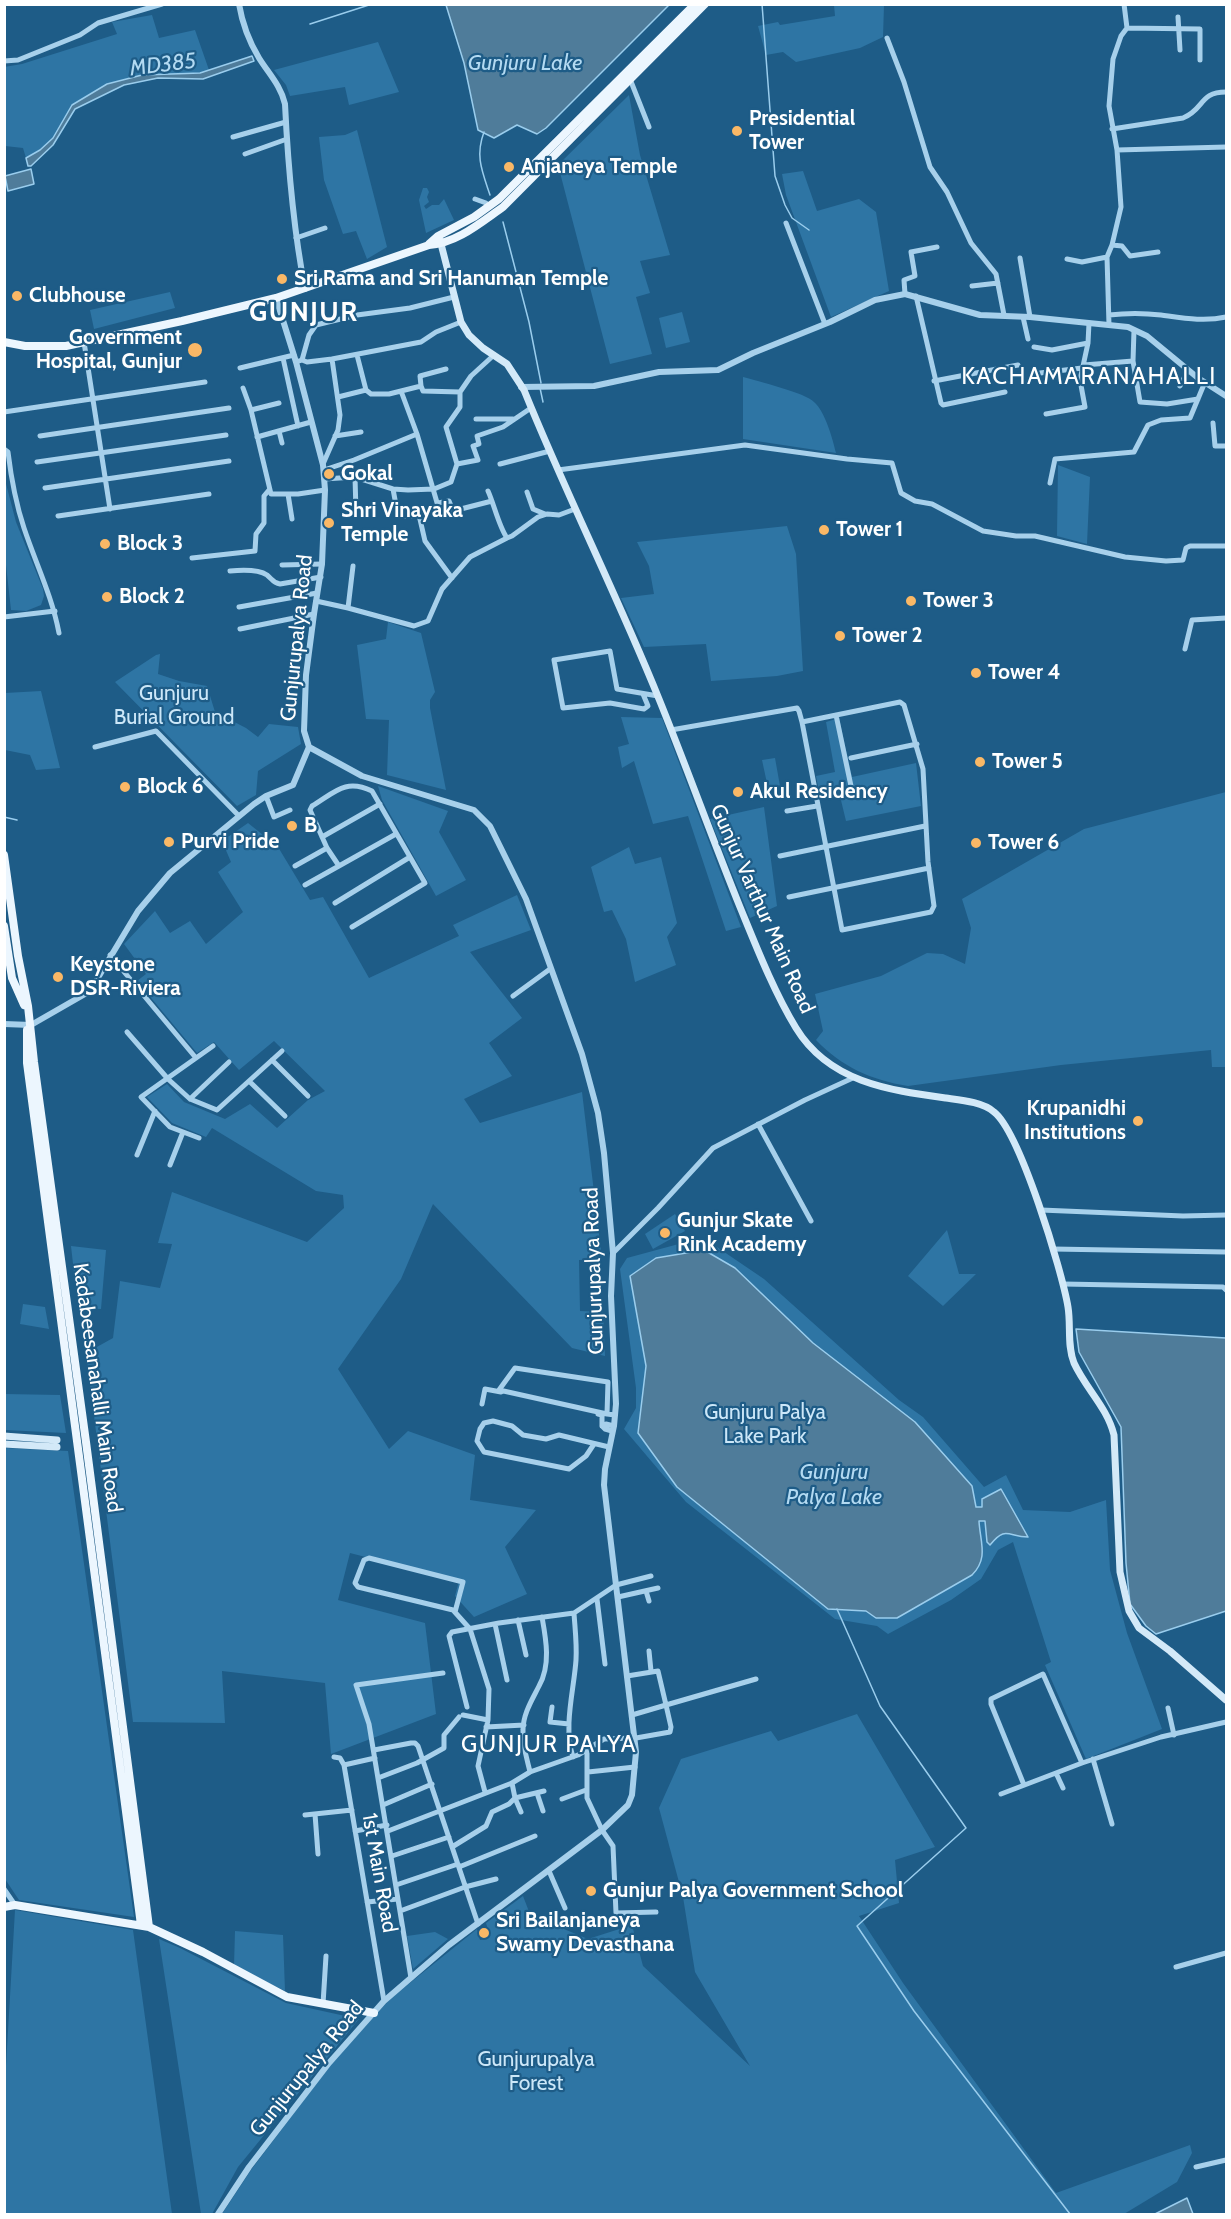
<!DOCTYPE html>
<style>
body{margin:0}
#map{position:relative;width:1231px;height:2219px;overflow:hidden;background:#1e5c87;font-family:Cabin,sans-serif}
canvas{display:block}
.frame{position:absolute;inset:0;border:6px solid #fff;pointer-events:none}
</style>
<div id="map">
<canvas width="1231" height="2219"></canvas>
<div class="frame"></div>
</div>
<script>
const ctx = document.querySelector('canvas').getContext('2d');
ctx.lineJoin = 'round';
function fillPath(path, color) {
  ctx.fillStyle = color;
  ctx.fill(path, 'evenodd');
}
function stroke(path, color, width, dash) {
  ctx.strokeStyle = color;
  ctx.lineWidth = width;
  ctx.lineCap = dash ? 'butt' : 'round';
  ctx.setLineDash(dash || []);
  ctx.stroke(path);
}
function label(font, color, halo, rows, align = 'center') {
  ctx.font = font + ' Cabin,sans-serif';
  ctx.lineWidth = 4.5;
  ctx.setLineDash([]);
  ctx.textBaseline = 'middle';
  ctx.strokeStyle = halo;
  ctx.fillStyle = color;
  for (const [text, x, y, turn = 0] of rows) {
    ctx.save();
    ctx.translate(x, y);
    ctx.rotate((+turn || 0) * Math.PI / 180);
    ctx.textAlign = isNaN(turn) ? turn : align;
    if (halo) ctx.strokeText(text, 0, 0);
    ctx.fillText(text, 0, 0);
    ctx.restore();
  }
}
fillPath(new Path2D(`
 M 834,5 L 884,5 L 883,37 L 860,48 L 796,62 L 783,52 L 766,55 L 758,26 L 778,22 L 780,25 L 835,16 Z
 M 152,15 L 159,38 L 195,30 L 209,70 L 200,73 L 142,75 L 72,105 L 53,138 L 40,150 L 26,158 L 23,148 L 5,146 L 4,67 L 22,64 L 117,34 L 112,22 Z
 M 378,42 L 399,92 L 349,105 L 345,87 L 290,96 L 286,85 L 274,70 Z
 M 629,95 L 640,155 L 670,255 L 640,261 L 650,293 L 636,297 L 652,354 L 610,364 L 558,165 Z
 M 357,130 L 387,247 L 367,259 L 356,231 L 343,234 L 324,180 L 319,137 L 345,135 Z
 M 803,171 L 817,211 L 859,199 L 876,212 L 889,291 L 831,317 L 786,195 L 782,174 Z
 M 423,188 L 427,188 L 429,192 L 427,197 L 429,202 L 424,206 L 426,209 L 432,205 L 439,205 L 444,199 L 454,220 L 426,233 L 419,200 Z
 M 170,292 L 175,308 L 94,329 L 90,310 Z
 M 682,312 L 690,342 L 666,348 L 659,318 Z
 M 743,377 C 757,381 806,393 814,402 C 825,411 833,440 836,453 L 743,439 Z
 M 1058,465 L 1090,477 L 1087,544 L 1057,536 Z
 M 5,480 L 16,522 L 43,589 L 44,596 L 41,605 L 26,611 L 11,610 L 4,547 Z
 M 787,526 L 796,554 L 803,671 L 777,676 L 711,681 L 706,644 L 644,647 L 621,598 L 654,594 L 649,566 L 637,542 Z
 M 388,622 L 421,633 L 435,692 L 430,700 L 430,708 L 446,790 L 387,775 L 389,720 L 366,719 L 357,645 L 386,639 Z
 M 160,654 L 158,674 L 179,681 L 207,686 L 215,712 L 246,728 L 258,737 L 269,724 L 298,727 L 301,744 L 258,771 L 256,795 L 237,806 L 115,682 L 156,655 Z
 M 41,691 L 60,768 L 36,770 L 30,755 L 5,750 L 5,693 Z
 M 621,717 L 662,718 L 741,927 L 726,931 L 688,816 L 653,824 L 634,761 L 622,768 L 618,747 L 629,744 Z
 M 839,718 L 852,777 L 916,763 L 921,806 L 846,821 L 839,792 L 820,796 L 816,776 L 835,772 L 826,722 Z
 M 775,758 L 780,786 L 768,788 L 762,760 Z
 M 378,786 L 448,811 L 439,832 L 466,880 L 436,896 L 382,800 Z
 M 1226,792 L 1226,1067 L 1212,1067 L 1211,1050 L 1061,1065 L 908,1086 C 871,1080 842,1067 816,1040 L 823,1031 L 815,994 L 881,976 L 927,953 L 943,954 L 965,964 L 971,928 L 962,899 L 1084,829 Z
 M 764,807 L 777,906 L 750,918 L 710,819 Z
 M 248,823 L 278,847 L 310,900 L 323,897 L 369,978 L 459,936 L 453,925 L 517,895 L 531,930 L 470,952 L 522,1018 L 489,1043 L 512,1076 L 464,1099 L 480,1123 L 582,1092 L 602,1259 L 579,1260 L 580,1311 L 603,1312 L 605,1356 L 572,1348 L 433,1204 L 401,1279 L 338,1369 L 389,1449 L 408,1431 L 475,1455 L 470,1500 L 536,1510 L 505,1547 L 527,1594 L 474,1617 L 455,1596 L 459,1581 L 350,1553 L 338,1600 L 425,1623 L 436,1714 L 331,1754 L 325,1683 L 222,1671 L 225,1723 L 133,1722 L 86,1353 L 113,1338 L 120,1281 L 160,1288 L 172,1244 L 158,1243 L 172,1192 L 307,1242 L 344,1208 L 343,1195 L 316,1191 L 212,1128 L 206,1137 L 172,1123 L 147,1097 L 167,1084 L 184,1102 L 225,1119 L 250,1104 L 277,1128 L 308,1100 L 325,1091 L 274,1041 L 239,1070 L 214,1042 L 197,1053 L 137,981 L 146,974 L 124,944 L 155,911 L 170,933 L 190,921 L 206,944 L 243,912 L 218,872 L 231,862 L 222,841 Z
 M 629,847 L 635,864 L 661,857 L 677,923 L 667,937 L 676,965 L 635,982 L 626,939 L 612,910 L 604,912 L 591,867 Z
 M 675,1214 L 685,1231 L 653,1249 L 645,1234 Z
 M 947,1230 L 959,1274 L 976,1274 L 943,1306 L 908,1276 Z
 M 708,1241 L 764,1279 L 899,1400 L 923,1417 L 984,1487 L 1006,1475 L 1023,1510 L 1070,1512 L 1106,1500 L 1110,1570 L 1127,1633 L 1162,1729 L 1086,1759 L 1045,1665 L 1051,1662 L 1013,1542 L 998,1550 L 981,1579 L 951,1600 L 888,1634 L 877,1626 L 835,1619 L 686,1502 L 624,1429 L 636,1408 L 636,1388 L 620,1269 L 627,1258 L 686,1242 Z
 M 71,1246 L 106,1250 L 101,1309 L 78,1308 Z
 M 23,1304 L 45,1307 L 49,1329 L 20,1324 Z
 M 4,1394 L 60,1395 L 66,1433 L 5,1430 Z
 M 4,1448 L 68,1451 L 134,1917 L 19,1900 L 5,1879 Z
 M 857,1714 L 935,1847 L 895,1860 L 899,1903 L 859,1916 L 903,1983 L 1056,2193 L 1190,2145 L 1192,2153 L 1177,2182 L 1124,2214 L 222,2214 L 251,2170 L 332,2063 L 390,1999 L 477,1929 L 480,1940 L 490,1937 L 486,1923 L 523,1896 L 533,1922 L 556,1917 L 559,1927 L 588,1939 L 632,1925 L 643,1966 L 750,2066 L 695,1972 L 683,1897 L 659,1808 L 681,1759 L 771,1731 L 778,1741 Z
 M 15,1910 L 133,1930 L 172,2214 L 5,2214 L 5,2083 Z
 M 235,1931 L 283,1935 L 285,1991 L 234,1966 Z
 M 435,1932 L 448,1939 L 413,1969 L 407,1936 Z
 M 159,1939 L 180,1948 L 286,2003 L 359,2019 L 238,2167 L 212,2214 L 201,2214 Z`), '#2e75a4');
const water = new Path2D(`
 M 446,5 L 446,4 L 669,5 L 546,128 L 537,134 L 517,125 L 494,138 L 478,130 L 464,63 Z
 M 252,56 L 254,61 L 203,79 L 158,78 L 124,85 L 75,109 L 53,145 L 31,166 L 28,166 L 26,158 L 40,150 L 53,138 L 72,105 L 107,84 L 142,75 L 200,73 Z
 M 31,169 L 34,184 L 8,191 L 5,176 Z
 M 704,1250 L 735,1268 L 813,1343 L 915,1422 L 972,1486 L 976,1507 L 982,1507 L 982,1499 L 1001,1489 L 1028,1537 C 1008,1537 1006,1525 990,1545 L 987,1542 L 985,1521 L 979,1521 C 980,1542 989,1558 972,1575 L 897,1618 L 876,1618 L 866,1611 L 828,1609 L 677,1487 L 638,1433 L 646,1366 L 630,1276 L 656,1258 Z
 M 1076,1329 L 1226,1338 L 1226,1611 L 1156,1634 L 1146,1626 L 1130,1604 L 1126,1563 L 1121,1427 L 1079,1352 Z
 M 1187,2198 L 1193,2214 L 1155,2214 Z`);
fillPath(water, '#4f7c9a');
stroke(water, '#9acded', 1.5);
stroke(new Path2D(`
 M 762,4 L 775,176 L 785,205 L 792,218 L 809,230
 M 310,24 L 372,4
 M 484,132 C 475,156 482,171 490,195
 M 503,222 L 529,322 L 541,383
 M 540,388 L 543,402
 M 4,817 L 17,820
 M 837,1609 L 880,1706 L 966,1828 L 857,1926 L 914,2011 L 1070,2214`), '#9acded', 1.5);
stroke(new Path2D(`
 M 1124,4 L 1127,28
 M 1178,17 L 1180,50
 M 887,38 L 904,82 L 930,167 L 947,192 L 971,243 L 996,274 L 1004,315
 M 4,61 L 18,60 L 80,35 L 98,23 L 162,4
 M 630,79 L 649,127
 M 1112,129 L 1183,118 C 1205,109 1199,92 1226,92
 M 233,137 L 286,122
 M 1117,150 L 1226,147
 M 245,154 L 287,139
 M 475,199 L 486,203 L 487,208
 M 786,223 L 825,324
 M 296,238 L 325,228
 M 1112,245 L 1122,246 L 1130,256 L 1158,252
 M 1020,258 L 1030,317
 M 1067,259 L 1082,262 L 1107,257
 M 972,286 L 998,283
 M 905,294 L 904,280 L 915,276 L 911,252 L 937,247
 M 916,296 L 941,403 L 943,405 L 1005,392
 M 1109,315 C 1126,313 1144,313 1161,315 C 1183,318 1204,322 1226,317
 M 1023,317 L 1028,339
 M 1109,325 L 1107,257 L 1112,245 L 1121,207 L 1117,150 L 1109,106 L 1113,59 L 1121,36 L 1127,28 L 1200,29 L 1200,60
 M 1134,330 L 1133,361 L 1140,402 L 1167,404 L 1198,399
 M 84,342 L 110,509
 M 1034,347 L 1052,350 L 1088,343
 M 357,355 L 366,390
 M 283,358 L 298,426
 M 302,360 L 307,362 L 332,359
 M 296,362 L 302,360 L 309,335 L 316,325 L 357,315 L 410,308 L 454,297
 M 1084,365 L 1133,361
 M 240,368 L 294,355
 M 1040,373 L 1082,368
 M 934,381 L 1018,365
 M 421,386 L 420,376 L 446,369
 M 1180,386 L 1188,370
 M 243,388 L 251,410 L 271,494 L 298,494 L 325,490
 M 460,392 L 471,376 L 494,355
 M 251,410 L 279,403
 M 4,412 L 205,382
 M 1046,414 L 1085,407 L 1080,380 L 1088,343 L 1089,323
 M 476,419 L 513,419
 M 1213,423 L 1215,446 L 1226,446
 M 279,431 L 282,443
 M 40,436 L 229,408
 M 335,436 L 361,432
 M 257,437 L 311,422
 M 4,449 L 8,452 C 11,477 16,504 24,528 C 36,564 52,596 59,633
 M 37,462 L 226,435
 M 323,464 L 338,430 L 340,415 L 332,359 L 421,342 L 436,332 L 461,322
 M 457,464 L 478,460 L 473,446 L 479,444 L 477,436 L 503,427 L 531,408
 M 500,464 L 550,451
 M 324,470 L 354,460 L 417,434 L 401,391
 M 558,470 L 745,445 L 847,459 L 892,463 L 901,493 L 915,501 L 932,504 L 983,531 L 1016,536 L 1035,536 L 1125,557 L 1166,561 L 1183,560 L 1186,548 L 1190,546 L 1226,546
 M 355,477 L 356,512
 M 324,479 L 355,477 L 393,489 L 408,490 L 434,489 L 451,482 L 457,464 L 446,427 L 460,407 L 460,392 L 423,391 L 421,386 L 389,394 L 371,394 L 366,390 L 338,397
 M 1050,483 L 1055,459 L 1134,452 L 1148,425 L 1161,420 L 1190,418 L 1205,382
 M 45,488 L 229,461
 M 393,489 L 398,516 C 411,516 428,517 438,506 L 417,434
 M 488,491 C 494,504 499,527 507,538 L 512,536 L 538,517 L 547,514 L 559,515 L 575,509
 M 527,492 L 533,509 L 545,514
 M 288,494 L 292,519
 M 438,503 L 449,501 L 453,511 L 492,501
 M 419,515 L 425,541 L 452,578
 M 58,516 L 209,494
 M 192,558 L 255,551 L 256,534 L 264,523 L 264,496 L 269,490
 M 282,565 L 322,564
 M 230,571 C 241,570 258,569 267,575 C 272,579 273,583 280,584 L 321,577
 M 316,601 L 348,608 L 414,626 L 428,621 L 442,589 L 470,557 L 507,538
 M 239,607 L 317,593
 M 348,608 L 353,566
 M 4,617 L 55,611
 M 240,629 L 314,614
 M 1185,649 L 1192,620 L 1226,618
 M 643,694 L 648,706 L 644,709 L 610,703 L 563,708 L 554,660 L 610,651 L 617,689 L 658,696
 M 836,715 L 851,786
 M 671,730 L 797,708 L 799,711 L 802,722 L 842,930 L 931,912 L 934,906 L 928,862 L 923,769 L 904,705 L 900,702 L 802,722
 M 95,747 L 156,731 L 239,816
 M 851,758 L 917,744
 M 266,796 L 274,817 L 290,810
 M 787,811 L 817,806
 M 322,837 L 380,804
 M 780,856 L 925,826
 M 295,866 L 327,848
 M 339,866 L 327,848 L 310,810 L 312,806 C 334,793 345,778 372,791 L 425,883 L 352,927
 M 305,885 L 396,834
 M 789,897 L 929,868
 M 335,903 L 410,857
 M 110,955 L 196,1058
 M 513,996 L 550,969
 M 127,1032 L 168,1079 L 190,1099 L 217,1110 L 282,1051
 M 272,1060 L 308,1096
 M 249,1081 L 285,1116
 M 190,1099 L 229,1062
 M 758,1124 L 811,1221
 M 199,1138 L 170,1127 L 141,1097 L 213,1046
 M 137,1155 L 155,1111
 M 170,1165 L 183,1132
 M 1041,1210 L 1183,1216 L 1226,1215
 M 1053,1249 L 1226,1252
 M 613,1253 L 658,1208 L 713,1148 L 805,1100 L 855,1077
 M 1063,1284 L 1223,1287 L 1226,1290
 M 482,1404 L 485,1389 L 501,1392
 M 598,1414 L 602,1415 L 602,1426
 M 607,1414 L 499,1390 L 515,1368 L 608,1382 L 607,1414 L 615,1415
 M 612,1431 L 605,1429 L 602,1426 L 606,1424 L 614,1426
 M 594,1444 L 586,1456 L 569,1469 L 484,1452 L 477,1441 L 480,1429 L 484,1423 L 493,1421 L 512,1426 L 523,1435 L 546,1439 L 559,1435 L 609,1447
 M 646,1591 L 649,1601
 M 618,1597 L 658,1588
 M 597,1599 L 605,1664
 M 455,1612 L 463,1582 L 369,1558 L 364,1560 L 355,1583 L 358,1587 L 453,1610 L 470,1629 L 489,1689 L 488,1720 L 478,1766 L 485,1792
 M 518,1620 L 526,1655
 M 495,1624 L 507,1680
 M 649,1651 L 651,1671
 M 627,1676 L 658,1671 L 666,1705 L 632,1715
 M 467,1707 L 449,1636 L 452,1632 L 499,1623 L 574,1613 L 616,1585 L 651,1576
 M 552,1707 L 550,1722 L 569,1724
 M 1168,1708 L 1174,1735
 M 463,1715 L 488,1720
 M 486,1727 L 524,1725
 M 587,1749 L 587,1798 L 602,1830 L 613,1846 L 616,1913 L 656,1912
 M 374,1750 L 411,1743 L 415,1743 L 418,1746 L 478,1924
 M 334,1757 L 340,1758 L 344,1765 L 384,2001
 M 573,1757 C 563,1727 574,1690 576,1660 C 577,1644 575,1629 574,1613
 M 1093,1759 L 1112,1824
 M 344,1765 L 375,1758
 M 530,1772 C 527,1759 522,1744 523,1730 C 523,1714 532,1700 539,1686 C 551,1665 546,1639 542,1617
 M 588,1772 L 635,1767
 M 1056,1773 L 1063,1788
 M 378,1778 L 417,1763 L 444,1748 L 444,1735 L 459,1717
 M 512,1783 L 515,1798 L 544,1791
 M 1024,1785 L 991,1704 L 991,1699 L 1043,1674 L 1082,1763
 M 537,1793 L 543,1811
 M 1001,1794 L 1082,1763 L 1161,1737 L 1226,1722
 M 562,1799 L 586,1790
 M 383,1805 L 432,1784
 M 315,1814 L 318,1854
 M 305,1815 L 352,1810
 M 355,1831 L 387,1825
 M 388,1831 L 512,1783 L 530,1772 L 578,1755 L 604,1739 L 636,1738 L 670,1732 L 671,1727 L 666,1705 L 756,1679
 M 452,1847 L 486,1826 L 492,1812 L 509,1804 L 515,1798 L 521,1812
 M 392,1856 L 449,1837
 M 459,1867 L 535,1836
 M 549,1871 L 565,1908
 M 396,1885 L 458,1864
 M 4,1889 L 15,1905
 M 367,1902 L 398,1899
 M 400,1911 L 465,1887 L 496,1879
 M 1176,1967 L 1226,1953
 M 411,1978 L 369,1724 L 356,1685 L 443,1673
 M 323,2004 L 326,1956
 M 1196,2167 L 1226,2160`), '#a7d0eb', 5);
stroke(new Path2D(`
 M 239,4 C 242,22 250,43 259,58 C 269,74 281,86 285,104 C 288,166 293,227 305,289
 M 521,387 L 594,386 L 659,372 L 718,370 L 753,353 L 830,322 L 875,300 L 905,294 L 980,315 L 1030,317 L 1128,327 L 1147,336 L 1198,378 L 1226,396
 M 4,1024 L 31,1025 L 85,994 L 96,981 L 138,911 L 170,873 L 254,804 L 266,796 L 293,785 L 309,747
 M 218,2214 L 249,2167 L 329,2063 L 384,2001 L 449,1945 L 602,1830 L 628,1805 L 632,1795 L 636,1752 L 604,1485 L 605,1469 L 614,1426 L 616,1404 L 611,1296 L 613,1253 L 604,1153 L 598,1113 L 582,1054 L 526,899 L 490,826 L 474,810 L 362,776 L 309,747 L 304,731 L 306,675 L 314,614 L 322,564 L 325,490 L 323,465 L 296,362 L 276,298`), '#a7d0eb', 6);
stroke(new Path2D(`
 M 440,240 L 461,322 L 469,335 L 483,348 L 507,364 L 524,390 C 566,494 617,595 659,699 C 687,768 712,838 740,907 C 756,946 774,992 796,1028 C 829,1082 888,1090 946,1098 C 960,1100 983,1102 994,1112 C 1020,1132 1062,1271 1068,1307 C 1071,1325 1067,1346 1074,1363 C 1086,1389 1107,1407 1114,1435 L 1120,1572 L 1129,1611 L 1139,1628 L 1170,1651 L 1226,1700
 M 4,1436 L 57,1440
 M 4,1444 L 57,1447`), '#d3e9f8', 7);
stroke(new Path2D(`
 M 429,244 L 438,236 L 474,217 L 499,199 L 695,4
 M 4,342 L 25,346 L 66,346 L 182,321 L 276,298 L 429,245 C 457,243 480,223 503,207 L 705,4
 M 4,855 L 18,956 L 28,1006 L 34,1062 L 86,1442 L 149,1927
 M 4,926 L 12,978 L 24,1005
 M 27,1030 L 27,1063 L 141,1925
 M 4,1907 L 15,1905 L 149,1927 L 203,1952 L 287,1997 L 374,2013`), '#ecf6fe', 8);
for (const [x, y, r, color] of [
 [737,131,6,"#fab866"],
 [509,167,6,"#fab866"],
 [282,279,6,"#fab866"],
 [17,296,6,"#fab866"],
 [195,350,8,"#fab866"],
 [329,474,6,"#fab866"],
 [329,523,6,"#fab866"],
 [824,530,6,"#fab866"],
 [105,544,6,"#fab866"],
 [107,597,6,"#fab866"],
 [911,601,6,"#fab866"],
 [840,636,6,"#fab866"],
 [976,673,6,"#fab866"],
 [980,762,6,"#fab866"],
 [125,787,6,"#fab866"],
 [738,792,6,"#fab866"],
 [292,826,6,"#fab866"],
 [169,842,6,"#fab866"],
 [976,843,6,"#fab866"],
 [58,977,6,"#fab866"],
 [1138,1121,6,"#fab866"],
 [665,1233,6,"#fab866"],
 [591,1891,6,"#fab866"],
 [484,1933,6,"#fab866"]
]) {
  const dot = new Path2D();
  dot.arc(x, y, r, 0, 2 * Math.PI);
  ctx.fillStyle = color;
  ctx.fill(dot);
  stroke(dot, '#1e5c87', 2);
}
label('bold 21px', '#fff', '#1e5c87', [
 ["Presidential",749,119],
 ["Tower",749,143],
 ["Anjaneya Temple",521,167],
 ["Sri Rama and Sri Hanuman Temple",294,279],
 ["Clubhouse",29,296],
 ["Government",182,338,"right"],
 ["Hospital, Gunjur",182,362,"right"],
 ["Gokal",341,474],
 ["Shri Vinayaka",341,511],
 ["Temple",341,535],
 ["Tower 1",836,530],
 ["Block 3",117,544],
 ["Block 2",119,597],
 ["Tower 3",923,601],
 ["Tower 2",852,636],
 ["Tower 4",988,673],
 ["Tower 5",992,762],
 ["Block 6",137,787],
 ["Akul Residency",750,792],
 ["B",304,826],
 ["Purvi Pride",181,842],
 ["Tower 6",988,843],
 ["Keystone",70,965],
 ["DSR-Riviera",70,989],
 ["Krupanidhi",1126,1109,"right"],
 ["Institutions",1126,1133,"right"],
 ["Gunjur Skate",677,1221],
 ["Rink Academy",677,1245],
 ["Gunjur Palya Government School",603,1891],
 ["Sri Bailanjaneya",496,1921],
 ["Swamy Devasthana",496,1945]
], 'left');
label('21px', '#fff', '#1e5c87', [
 ["Gunjurupalya Road",297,638,-84],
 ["Gunjur Varthur Main Road",762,909,66],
 ["Gunjurupalya Road",594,1271,-92],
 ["Kadabeesanahalli Main Road",97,1388,82],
 ["1st Main Road",379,1873,80],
 ["Gunjurupalya Road",307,2069,-51]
]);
label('21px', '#cce7f8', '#1e5c87', [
 ["Gunjuru",174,694],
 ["Burial Ground",174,718],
 ["Gunjuru Palya",765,1413],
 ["Lake Park",765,1437],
 ["Gunjurupalya",536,2060],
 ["Forest",536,2084]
]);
label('italic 22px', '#b3daf2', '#1e5c87', [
 ["Gunjuru Lake",525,64],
 ["MD385",163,65,-7],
 ["Gunjuru",834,1473],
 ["Palya Lake",834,1498]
]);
ctx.letterSpacing = '1.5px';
label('24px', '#fff', '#1e5c87', [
 ["KACHAMARANAHALLI",1089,377],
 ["GUNJUR PALYA",549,1745]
]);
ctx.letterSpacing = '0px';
ctx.letterSpacing = '1.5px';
label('bold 27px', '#fff', '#1e5c87', [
 ["GUNJUR",304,313]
]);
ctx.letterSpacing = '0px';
</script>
